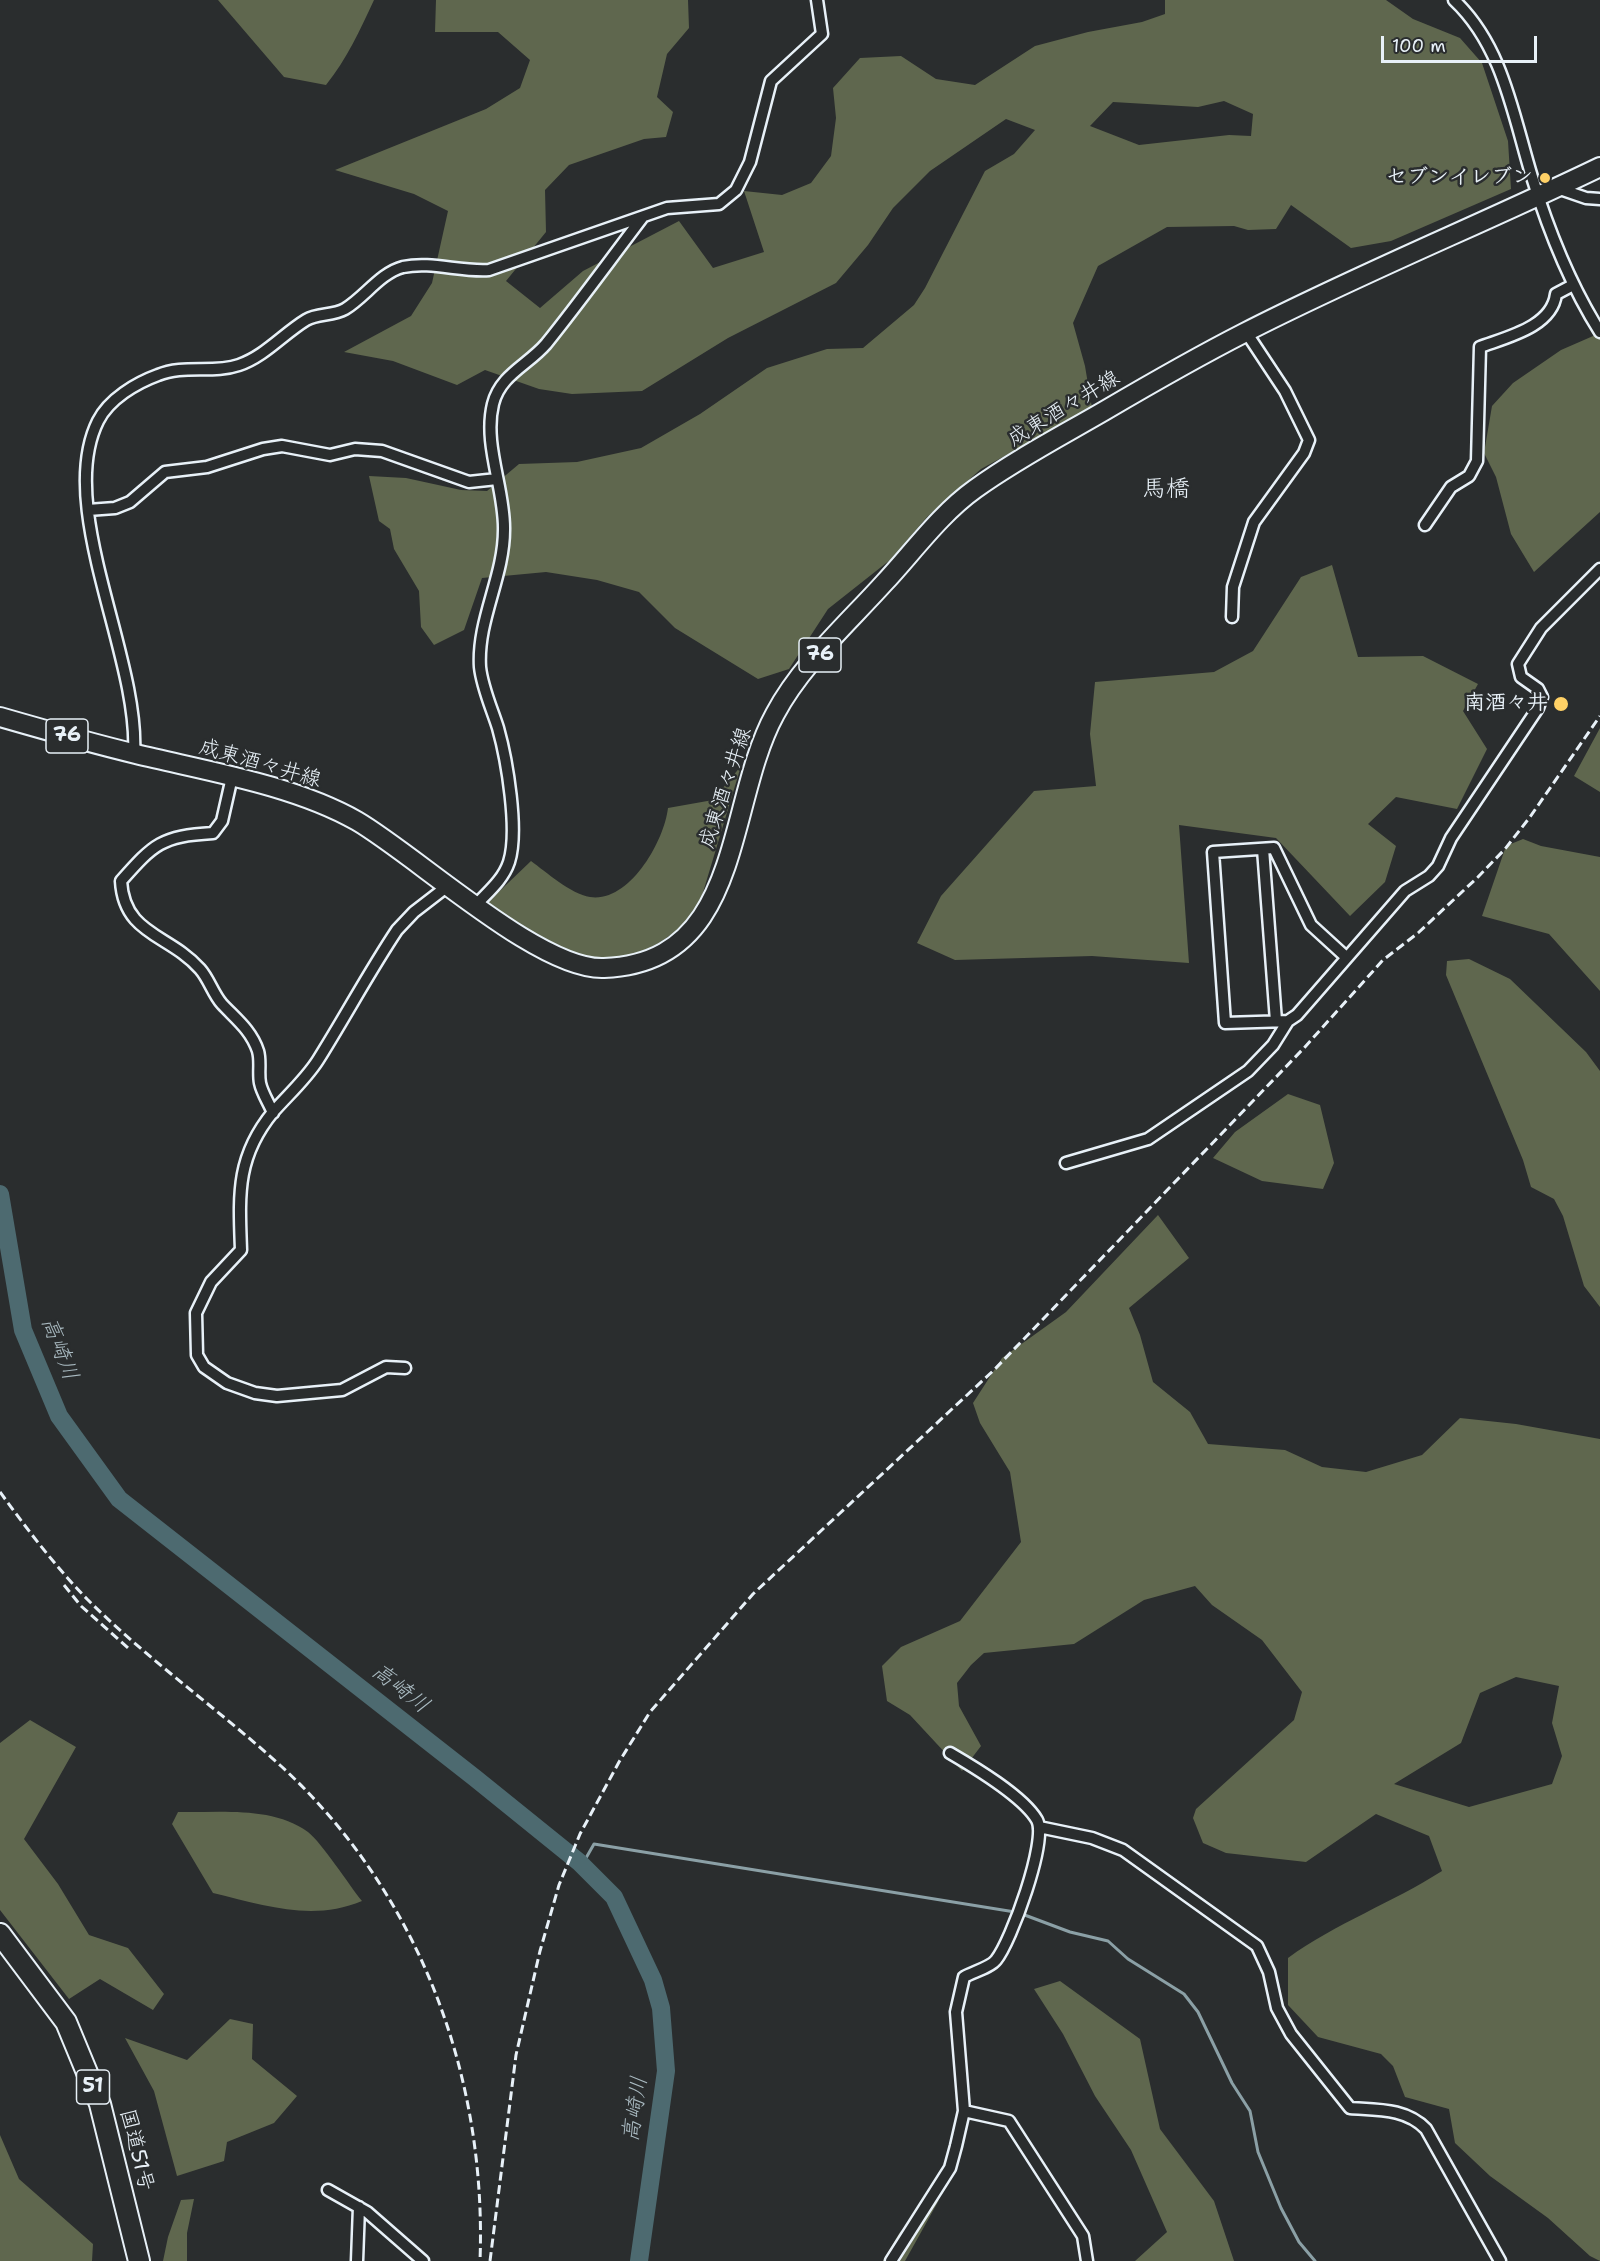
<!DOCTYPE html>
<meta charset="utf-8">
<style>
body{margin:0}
#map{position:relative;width:1600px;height:2261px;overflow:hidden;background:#2a2d2e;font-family:"Shantell Sans",sans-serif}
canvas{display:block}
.scale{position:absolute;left:1381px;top:36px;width:156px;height:27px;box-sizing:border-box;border:3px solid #e8f1f8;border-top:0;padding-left:8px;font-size:18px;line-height:21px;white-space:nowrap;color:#e8f1f8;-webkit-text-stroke:4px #2a2d2e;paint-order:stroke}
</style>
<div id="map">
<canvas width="1600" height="2261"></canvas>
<div class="scale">100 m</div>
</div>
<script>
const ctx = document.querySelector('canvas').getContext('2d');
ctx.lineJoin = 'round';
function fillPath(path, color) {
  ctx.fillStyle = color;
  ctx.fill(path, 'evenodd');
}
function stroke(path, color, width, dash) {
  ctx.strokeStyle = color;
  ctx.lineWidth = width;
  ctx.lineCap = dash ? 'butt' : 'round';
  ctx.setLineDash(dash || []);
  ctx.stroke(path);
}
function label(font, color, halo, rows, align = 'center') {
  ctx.font = font + ' "Shantell Sans","Klee One",sans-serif';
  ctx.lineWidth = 5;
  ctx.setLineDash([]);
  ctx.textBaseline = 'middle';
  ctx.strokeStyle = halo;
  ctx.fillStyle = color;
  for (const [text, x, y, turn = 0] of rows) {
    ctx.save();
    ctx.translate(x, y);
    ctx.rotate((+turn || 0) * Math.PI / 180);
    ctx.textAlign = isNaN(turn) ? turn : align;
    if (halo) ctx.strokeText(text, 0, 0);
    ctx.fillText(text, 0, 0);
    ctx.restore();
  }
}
fillPath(new Path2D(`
 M 218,0 L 374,0 C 360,30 347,59 326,85 L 284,77 Z
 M 436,0 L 688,0 L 689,28 L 667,54 L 657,97 L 673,112 L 666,137 L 644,139 L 569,165 L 545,190 L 546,232 L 506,281 L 540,308 L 583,271 L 679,221 L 713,268 L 764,252 L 744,191 L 782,195 L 811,183 L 831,156 L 836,118 L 833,88 L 860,58 L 901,56 L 936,79 L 975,85 L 1035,46 L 1088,32 L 1142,22 L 1165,14 L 1165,0 L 1386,0 L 1413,19 L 1460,38 L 1482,63 L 1508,141 L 1511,189 L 1391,241 L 1351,248 L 1291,205 L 1276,229 L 1248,230 L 1234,226 L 1167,227 L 1098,266 L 1073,323 L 1085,366 L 1092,408 L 981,469 L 927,517 L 890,560 L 828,609 L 789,669 L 758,679 L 675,628 L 639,592 L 597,580 L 546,572 L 482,578 L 464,630 L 434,645 L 421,627 L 419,591 L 394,549 L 390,529 L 379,521 L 369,476 L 406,478 L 461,490 L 487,491 L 519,464 L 577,462 L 641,448 L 700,414 L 767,368 L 827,349 L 863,348 L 914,305 L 925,288 L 985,171 L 1014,154 L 1035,130 L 1006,119 L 930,171 L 893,208 L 868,245 L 836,283 L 728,338 L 642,391 L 572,394 L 539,389 L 485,370 L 457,385 L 393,361 L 344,352 L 411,316 L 432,283 L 448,211 L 414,194 L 335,170 L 486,109 L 520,88 L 530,60 L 498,32 L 435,32 ZM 1224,101 L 1253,114 L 1251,136 L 1229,135 L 1139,145 L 1090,126 L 1113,102 L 1198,107 Z
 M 1600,333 L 1600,512 L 1534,572 L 1511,534 L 1496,477 L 1484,453 L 1492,406 L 1513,383 L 1561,350 Z
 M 1332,565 L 1358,657 L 1423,656 L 1478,684 L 1463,711 L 1487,749 L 1457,809 L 1396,797 L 1368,824 L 1396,846 L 1385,882 L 1350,916 L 1276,838 L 1179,825 L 1189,963 L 1092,956 L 955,960 L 917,943 L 941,896 L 1034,791 L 1096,786 L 1090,734 L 1095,682 L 1214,672 L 1253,651 L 1301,577 Z
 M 1600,728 L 1600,792 L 1574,776 Z
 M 741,766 L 701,899 C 679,944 613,975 563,953 C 536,941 510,921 484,906 L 531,861 C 546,872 571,894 590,897 C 629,903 664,842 668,808 L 713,800 Z
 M 1523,839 L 1541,846 L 1600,857 L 1600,991 L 1549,934 L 1482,916 L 1506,846 Z
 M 1469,959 L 1510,979 L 1586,1052 L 1600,1071 L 1600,1307 L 1584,1286 L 1563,1216 L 1554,1199 L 1531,1187 L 1523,1160 L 1446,975 L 1447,961 Z
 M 1288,1094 L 1320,1105 L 1334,1163 L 1323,1189 L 1262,1181 L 1213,1158 L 1235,1132 Z
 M 1158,1215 L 1189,1258 L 1129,1308 L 1140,1335 L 1153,1382 L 1190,1412 L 1208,1444 L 1285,1450 L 1322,1467 L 1366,1472 L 1422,1455 L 1460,1418 L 1516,1424 L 1600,1439 L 1600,2261 L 1590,2256 L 1548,2218 L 1490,2176 L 1455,2143 L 1449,2109 L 1405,2097 L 1393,2066 L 1381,2054 L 1318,2037 L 1288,2005 L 1288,1958 C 1336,1923 1392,1903 1442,1871 L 1429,1836 L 1376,1814 L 1306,1862 L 1226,1853 L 1203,1843 L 1193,1818 L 1196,1809 L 1294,1720 L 1302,1692 L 1262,1640 L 1212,1605 L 1195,1586 L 1144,1600 L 1074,1644 L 984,1653 L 971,1665 L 957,1683 L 959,1706 L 981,1746 L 962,1771 L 910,1715 L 887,1701 L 882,1666 L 901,1647 L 960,1621 L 1021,1542 L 1010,1472 L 980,1423 L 973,1403 L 1002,1358 L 1066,1312 ZM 1516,1677 L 1559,1686 L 1552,1723 L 1562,1756 L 1552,1784 L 1469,1807 L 1394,1784 L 1461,1743 L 1480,1693 Z
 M 30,1720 L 76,1747 L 24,1839 L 58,1884 L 89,1935 L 128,1948 L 164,1994 L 153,2010 L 100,1979 L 69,1999 L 0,1910 L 0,1743 Z
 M 178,1812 C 220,1813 272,1806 308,1832 C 322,1843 349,1885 362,1901 C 312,1922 264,1905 213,1893 L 172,1824 Z
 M 1060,1981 L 1140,2039 L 1160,2129 L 1214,2201 L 1234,2261 L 1135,2261 L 1167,2232 L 1131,2150 L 1095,2096 L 1063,2034 L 1034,1989 Z
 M 230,2019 L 253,2024 L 252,2059 L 297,2096 L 274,2123 L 227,2142 L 224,2161 L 177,2176 L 154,2091 L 125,2038 L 187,2060 Z
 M 0,2135 L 19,2179 L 93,2244 L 92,2261 L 0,2261 Z
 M 194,2199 L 187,2233 L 187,2261 L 163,2261 L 168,2237 L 181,2200 Z
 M 939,2200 L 905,2261 L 883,2261 L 900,2232 Z`), '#5f674e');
stroke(new Path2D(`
 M 582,1865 L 594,1844 L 1015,1912
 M 1022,1914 L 1070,1932 L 1108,1941 L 1128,1959 L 1184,1994 L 1198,2012 L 1232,2083 L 1250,2111 L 1258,2152 L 1281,2208 L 1299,2242 L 1315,2261`), '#8ba0a6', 3);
stroke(new Path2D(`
 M 0,1194 L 23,1330 L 59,1416 L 119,1499 L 475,1778 L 579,1862 L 614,1897 L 653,1980 L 661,2008 L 666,2071 L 639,2261`), '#4d6a70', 18);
const street = new Path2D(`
 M 1454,0 C 1503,46 1513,115 1532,177 C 1549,232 1569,283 1600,332
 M 1557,188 L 1586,198 L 1600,199
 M 88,510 L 115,508 L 130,502 L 165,472 L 207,467 L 263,449 L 282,446 L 330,455 L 355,449 L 382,451 L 469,482 L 497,479
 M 1425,525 L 1451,487 L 1469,476 L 1477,461 L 1480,347 C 1507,337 1552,327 1556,294 L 1573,285
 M 1232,617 L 1233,587 L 1254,522 L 1304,453 L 1309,440 L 1285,391 L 1246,332
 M 134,754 C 140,657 55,507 98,421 C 109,399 136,383 158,375 C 184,364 213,374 239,365 C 265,356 283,334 306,320 C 317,313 333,316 345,309 C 365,297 380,273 403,267 C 431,261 460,272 489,270 L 667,208 L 719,204 L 736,190 L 750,162 L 771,81 L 822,34 L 817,0
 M 232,777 L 222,821 L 213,833 C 161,836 154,844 121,881 C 124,935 169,934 200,969 C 209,979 213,994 222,1004 C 236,1019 251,1030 258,1051 C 261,1061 258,1073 260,1083 C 262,1093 269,1103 273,1113
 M 1263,849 L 1276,1021
 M 476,905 C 488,892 503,880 509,862 C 519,831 507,760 498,728 C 492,709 482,687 480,667 C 477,620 504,577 504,530 C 505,489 483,445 493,404 C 500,375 528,365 546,344 C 579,303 610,260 642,218
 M 1288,1021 L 1225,1023 L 1213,852 L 1274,848 L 1311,925 L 1346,957
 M 1066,1163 L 1148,1139 L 1248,1071 L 1273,1045 L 1288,1021 L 1297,1015 L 1405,891 L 1429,876 L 1438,866 L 1451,838 L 1538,708 L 1542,697 L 1538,689 L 1521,677 L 1518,664 L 1541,628 L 1600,569
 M 405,1368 L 386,1367 L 342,1390 L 277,1396 L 255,1393 L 227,1383 L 204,1367 L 197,1355 L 196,1313 L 211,1282 L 241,1250 C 239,1195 236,1157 273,1112 C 288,1095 306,1079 318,1060 C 345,1017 369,972 397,930 L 414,912 L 449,885
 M 1039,1827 L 1092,1838 L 1123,1850 L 1257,1946 L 1269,1972 L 1277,2008 L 1291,2034 L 1350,2108 C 1377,2110 1406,2108 1426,2129 L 1500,2261
 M 964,2111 L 1009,2121 L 1083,2236 L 1087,2261
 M 328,2190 L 367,2212 L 423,2261
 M 357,2261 L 359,2207
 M 891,2261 L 950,2168 L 956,2146 L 964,2111 L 956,2012 L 964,1977 C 973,1972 991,1967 996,1960 C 1011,1942 1048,1840 1037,1820 C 1023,1796 974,1767 950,1753`);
const primary = new Path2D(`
 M 0,717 C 45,730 90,743 136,754 C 206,771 294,785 357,821 C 417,856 540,971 604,968 C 744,963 725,805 775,714 C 801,665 847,624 884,583 C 913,552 940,514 975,489 C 1015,460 1061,436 1104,411 C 1150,384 1197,357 1244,333 C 1361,273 1482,224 1600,167`);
const highway = new Path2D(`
 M 0,1934 L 66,2022 L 100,2104 L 139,2261`);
stroke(street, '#e8f1f8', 15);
stroke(primary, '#e8f1f8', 22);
stroke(highway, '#e8f1f8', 24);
stroke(street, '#2a2d2e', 10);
stroke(primary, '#2a2d2e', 18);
stroke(highway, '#2a2d2e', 20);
stroke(new Path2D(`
 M 0,1492 C 27,1529 55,1566 87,1599 C 147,1659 218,1709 281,1766 C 419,1893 487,2076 480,2261
 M 64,1585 L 81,1606 L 128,1648
 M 490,2261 L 516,2055 L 540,1951 L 559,1885 L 580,1834 L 619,1762 L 650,1712 L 753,1594 L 994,1370 L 1304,1048 L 1383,960 L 1418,933 L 1478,877 L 1505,849 L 1530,817 L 1600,716`), '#e8f1f8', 3, [9, 4.5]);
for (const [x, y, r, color] of [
 [1545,178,6,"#ffd166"],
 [1561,704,8,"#ffd166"]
]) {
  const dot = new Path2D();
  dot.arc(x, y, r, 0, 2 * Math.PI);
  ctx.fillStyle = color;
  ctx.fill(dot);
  stroke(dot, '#2a2d2e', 2);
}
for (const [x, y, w] of [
 [820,655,42],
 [67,736,42],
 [93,2087,33]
]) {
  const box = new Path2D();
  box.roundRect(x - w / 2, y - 17, w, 34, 4.5);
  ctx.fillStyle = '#2a2d2e';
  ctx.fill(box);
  stroke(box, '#e8f1f8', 1.5);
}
label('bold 20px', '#e8f1f8', null, [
 ["76",820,655],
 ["76",67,736],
 ["51",93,2087]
]);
label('bold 21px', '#e8f1f8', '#2a2d2e', [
 ["セブンイレブン",1533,178],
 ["南酒々井",1548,704]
], 'right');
label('21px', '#e8f1f8', '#2a2d2e', [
 ["成東酒々井線",1064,409,-31],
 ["成東酒々井線",260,764,16],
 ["成東酒々井線",726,788,-72],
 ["国道51号",136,2150,76]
]);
label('italic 22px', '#aabbc2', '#2a2d2e', [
 ["高崎川",59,1349,69],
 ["高崎川",400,1689,38],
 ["高崎川",636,2109,-82]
]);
label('24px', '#e8f1f8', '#2a2d2e', [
 ["馬橋",1166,490]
]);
</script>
